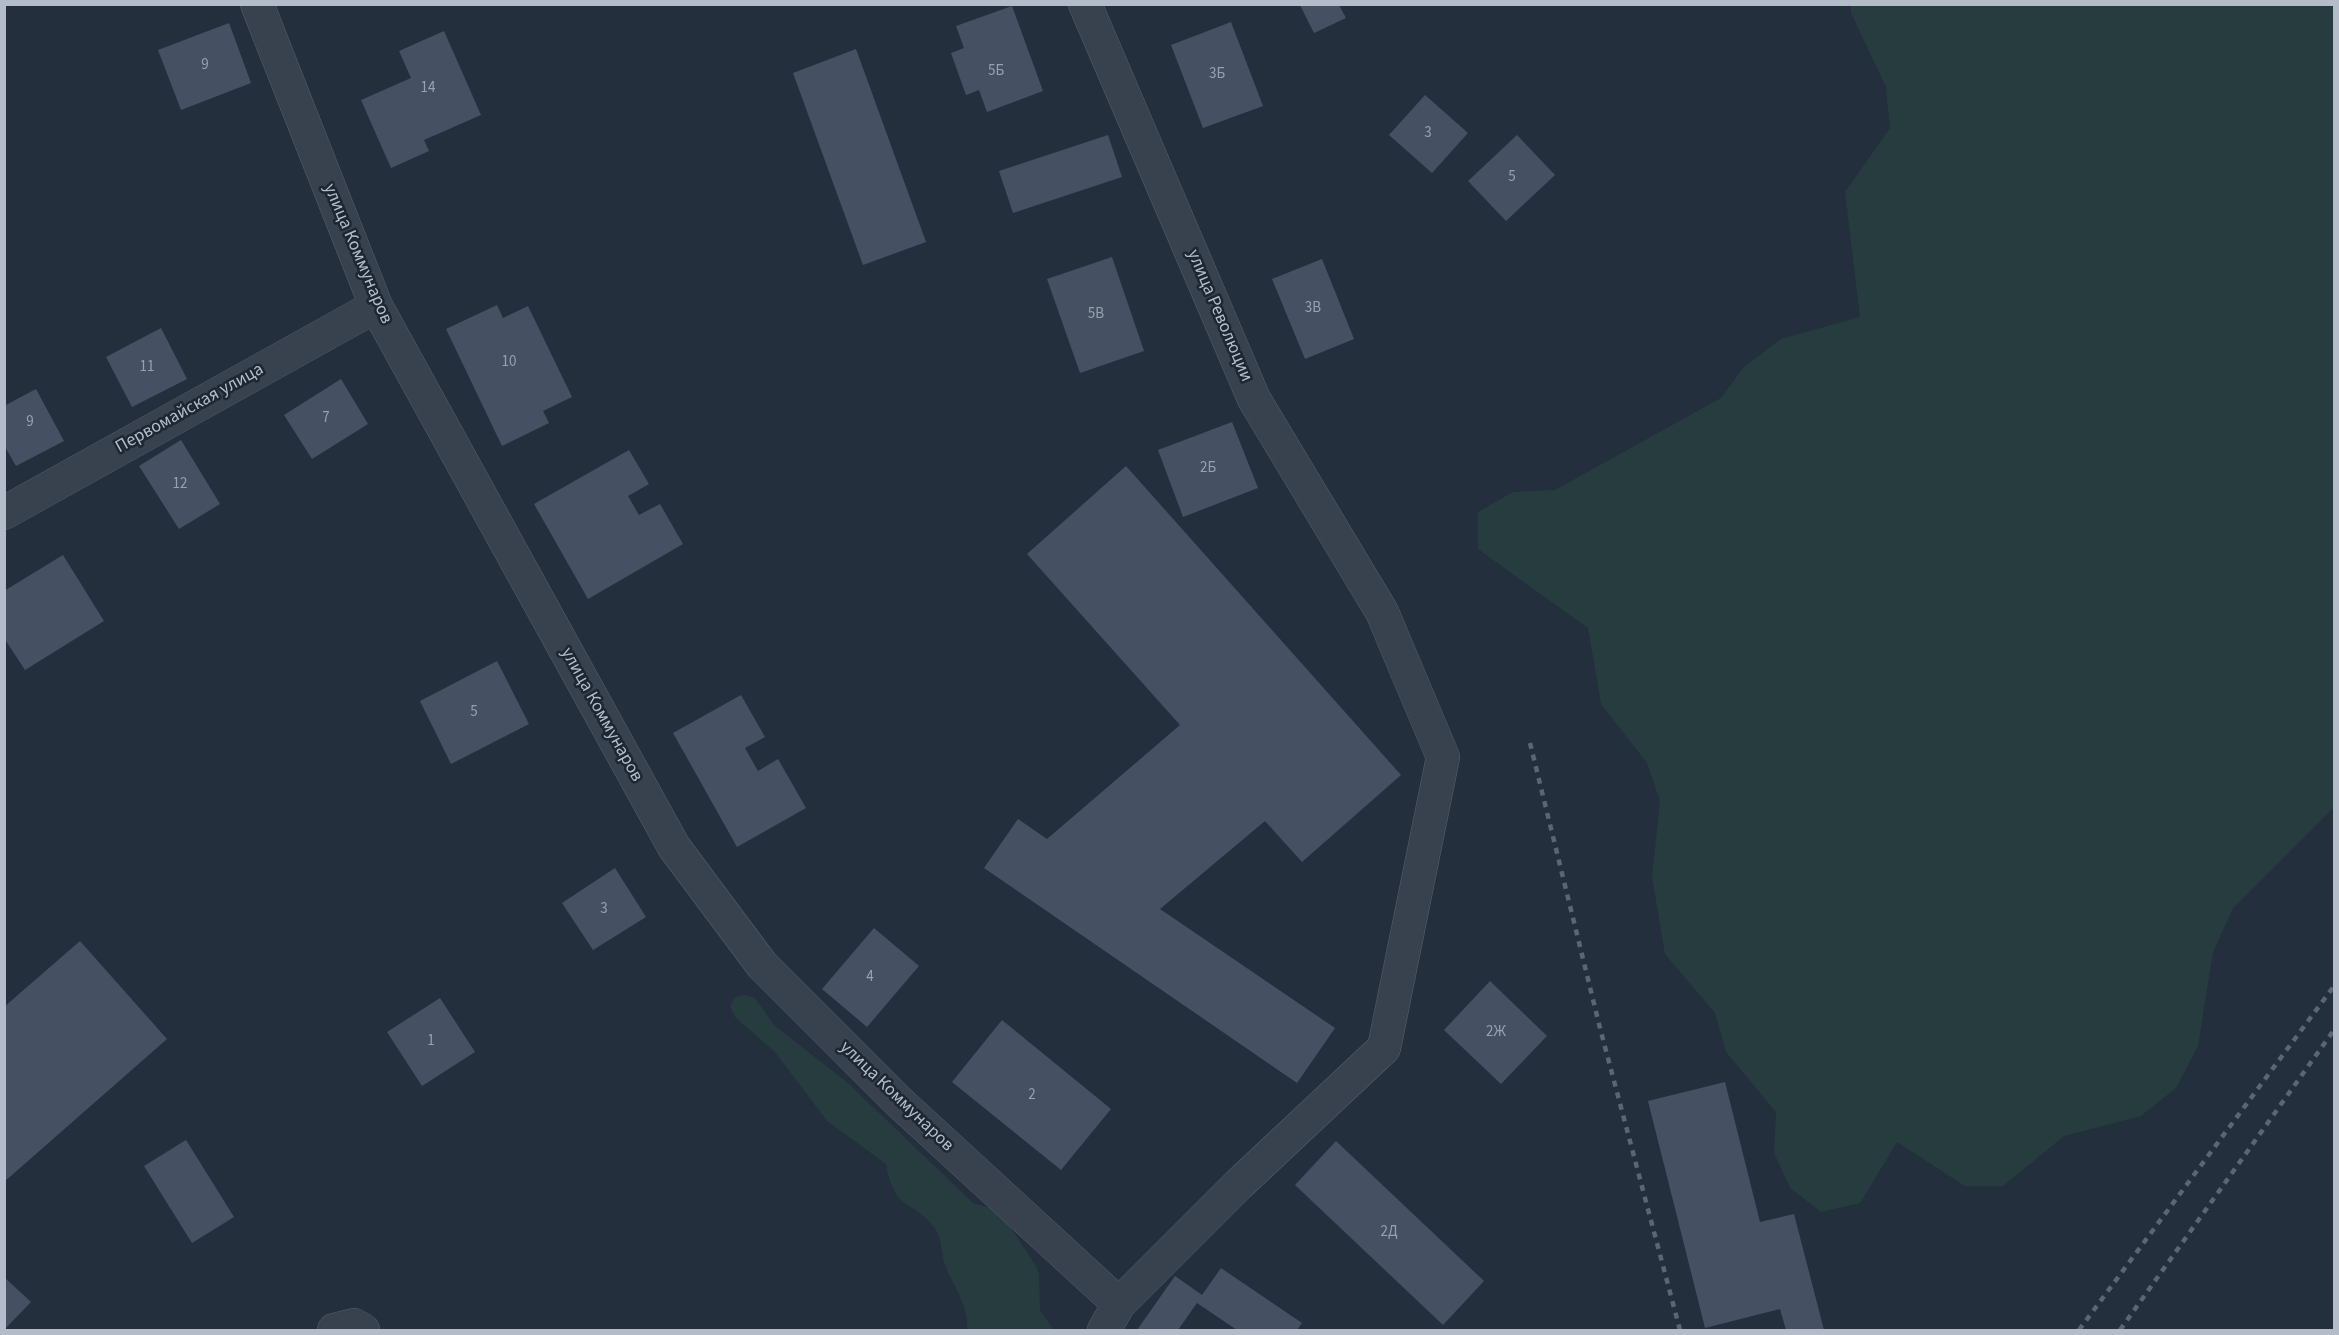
<!DOCTYPE html>
<meta charset="utf-8">
<style>
body{margin:0}
#map{position:relative;width:2339px;height:1335px;overflow:hidden;background:#242f3e;font-family:"Source Sans 3",sans-serif}
canvas{display:block}
.frame{position:absolute;inset:0;border:6px solid #b4bcc9;pointer-events:none}
</style>
<div id="map">
<canvas width="2339" height="1335"></canvas>
<div class="frame"></div>
</div>
<script>
const ctx = document.querySelector('canvas').getContext('2d');
ctx.lineJoin = 'round';
function fillPath(path, color) {
  ctx.fillStyle = color;
  ctx.fill(path, 'evenodd');
}
function stroke(path, color, width, dash) {
  ctx.strokeStyle = color;
  ctx.lineWidth = width;
  ctx.lineCap = dash ? 'butt' : 'round';
  ctx.setLineDash(dash || []);
  ctx.stroke(path);
}
function label(font, color, halo, rows, align = 'center') {
  ctx.font = font + ' "Source Sans 3",sans-serif';
  ctx.lineWidth = 5;
  ctx.setLineDash([]);
  ctx.textBaseline = 'middle';
  ctx.strokeStyle = halo;
  ctx.fillStyle = color;
  for (const [text, x, y, turn = 0] of rows) {
    ctx.save();
    ctx.translate(x, y);
    ctx.rotate((+turn || 0) * Math.PI / 180);
    ctx.textAlign = isNaN(turn) ? turn : align;
    if (halo) ctx.strokeText(text, 0, 0);
    ctx.fillText(text, 0, 0);
    ctx.restore();
  }
}
fillPath(new Path2D(`
 M 1851,5 L 2334,5 L 2334,807 L 2233,908 L 2213,952 L 2198,1046 L 2176,1088 L 2141,1116 L 2064,1136 L 2003,1186 L 1965,1186 L 1897,1142 L 1860,1203 L 1821,1212 L 1790,1188 L 1774,1153 L 1776,1112 L 1726,1052 L 1715,1013 L 1665,954 L 1652,877 L 1660,801 L 1647,763 L 1601,704 L 1588,628 L 1478,549 L 1478,512 L 1513,492 L 1555,490 L 1721,398 L 1744,367 L 1781,339 L 1860,317 L 1845,192 L 1890,128 L 1886,87 L 1851,13 Z
 M 745,995 L 755,998 L 774,1025 L 848,1083 L 973,1203 L 996,1210 L 1005,1219 L 1036,1266 L 1039,1274 L 1040,1310 L 1054,1330 L 967,1330 C 969,1303 952,1286 944,1262 C 941,1250 942,1237 934,1227 C 909,1196 896,1214 886,1164 L 827,1121 L 775,1052 L 735,1017 L 730,1006 L 735,997 Z`), '#263c3f');
fillPath(new Path2D(`
 M 1300,5 L 1339,5 L 1346,18 L 1314,33 Z
 M 1012,6 L 1043,91 L 987,112 L 979,90 L 966,95 L 951,53 L 964,48 L 956,26 Z
 M 1231,22 L 1263,106 L 1203,128 L 1171,45 Z
 M 229,23 L 251,83 L 181,110 L 158,50 Z
 M 444,31 L 481,115 L 424,140 L 429,151 L 391,168 L 361,100 L 411,78 L 399,51 Z
 M 856,49 L 926,242 L 863,265 L 793,73 Z
 M 1425,95 L 1468,133 L 1432,173 L 1389,135 Z
 M 1108,135 L 1122,177 L 1013,213 L 999,171 Z
 M 1517,135 L 1555,175 L 1506,221 L 1468,181 Z
 M 1112,257 L 1144,351 L 1080,373 L 1047,279 Z
 M 1322,259 L 1354,339 L 1305,359 L 1272,279 Z
 M 497,305 L 503,318 L 528,306 L 572,397 L 543,411 L 549,423 L 502,446 L 446,329 Z
 M 161,328 L 187,379 L 132,407 L 106,357 Z
 M 341,379 L 368,424 L 312,459 L 284,415 Z
 M 36,389 L 64,441 L 16,466 L 4,445 L 4,406 Z
 M 1232,422 L 1258,488 L 1183,517 L 1158,450 Z
 M 181,440 L 220,504 L 179,529 L 139,466 Z
 M 629,450 L 649,484 L 628,496 L 639,515 L 660,504 L 683,544 L 588,599 L 534,504 Z
 M 1126,466 L 1401,775 L 1302,862 L 1265,821 L 1160,909 L 1335,1028 L 1297,1083 L 984,868 L 1018,819 L 1047,839 L 1180,725 L 1027,554 Z
 M 63,555 L 104,621 L 25,670 L 4,638 L 4,591 Z
 M 497,661 L 529,724 L 451,764 L 420,701 Z
 M 741,695 L 765,737 L 745,748 L 758,771 L 778,759 L 806,808 L 737,847 L 673,733 Z
 M 615,868 L 646,917 L 593,950 L 562,903 Z
 M 874,928 L 919,966 L 867,1027 L 822,989 Z
 M 80,941 L 167,1039 L 4,1182 L 4,1007 Z
 M 1490,981 L 1547,1036 L 1501,1084 L 1444,1030 Z
 M 440,998 L 475,1052 L 422,1086 L 387,1032 Z
 M 1002,1020 L 1111,1109 L 1061,1170 L 952,1082 Z
 M 1725,1082 L 1760,1222 L 1794,1214 L 1824,1330 L 1786,1330 L 1780,1309 L 1705,1328 L 1648,1101 Z
 M 186,1140 L 234,1217 L 192,1243 L 144,1166 Z
 M 1336,1141 L 1484,1281 L 1443,1325 L 1295,1185 Z
 M 1221,1268 L 1302,1323 L 1297,1330 L 1237,1330 L 1197,1303 L 1178,1330 L 1137,1330 L 1175,1276 L 1202,1295 Z
 M 4,1277 L 31,1302 L 4,1330 Z`), '#455162');
const minor = new Path2D(`
 M 257,4 L 376,306 L 674,847 L 762,965 L 898,1101 L 1119,1304
 M 1085,4 L 1254,399 L 1382,612 L 1443,757 L 1384,1048 L 1238,1185 L 1119,1304 L 1104,1330
 M 4,513 L 376,306
 M 334,1330 L 354,1325 L 363,1330`);
stroke(minor, '#565f6c', 34);
stroke(minor, '#38414e', 33);
stroke(new Path2D(`
 M 1530,743 L 1600,1028 L 1680,1330
 M 2079,1330 L 2334,986
 M 2120,1330 L 2334,1030`), '#5a6575', 4.5, [6, 6]);
label('15px', '#98a1af', null, [
 ["9",205,66],
 ["5Б",996,72],
 ["3Б",1217,75],
 ["14",428,89],
 ["3",1428,134],
 ["5",1512,178],
 ["3В",1313,309],
 ["5В",1096,315],
 ["10",509,363],
 ["11",147,368],
 ["7",326,419],
 ["9",30,423],
 ["2Б",1208,469],
 ["12",180,485],
 ["5",474,713],
 ["3",604,910],
 ["4",870,978],
 ["2Ж",1496,1033],
 ["1",431,1042],
 ["2",1032,1096],
 ["2Д",1389,1233]
]);
label('18px', '#b4bcc9', '#1d2633', [
 ["улица Коммунаров",357,254,67],
 ["улица Революции",1219,316,67],
 ["Первомайская улица",190,409,-29],
 ["улица Коммунаров",601,715,61],
 ["улица Коммунаров",896,1097,44]
]);
</script>
